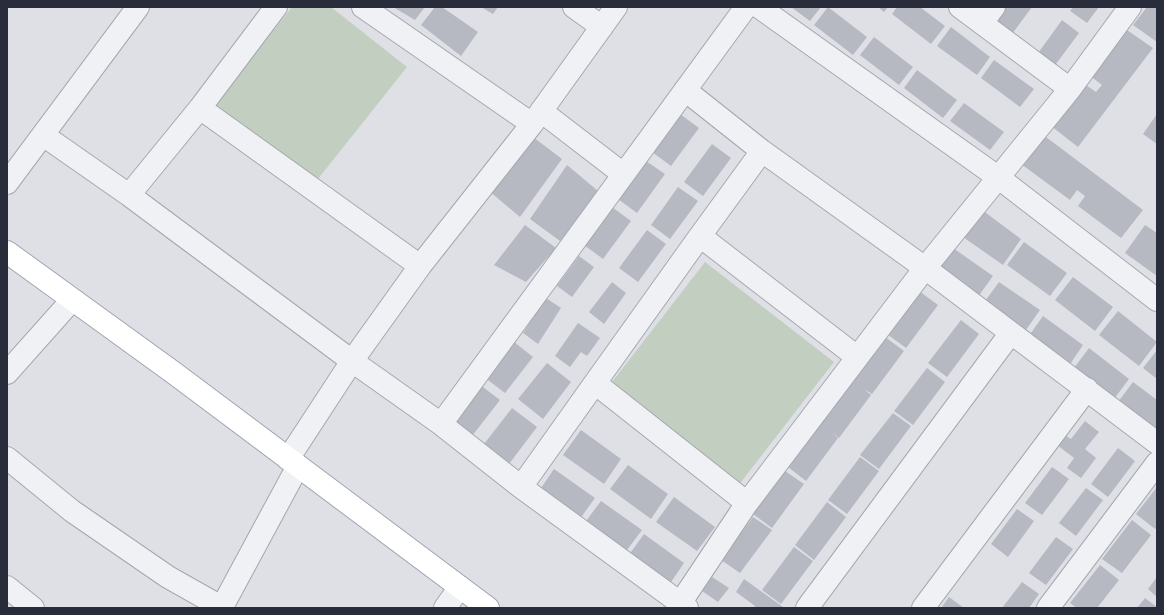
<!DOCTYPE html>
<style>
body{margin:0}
#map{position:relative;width:1164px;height:615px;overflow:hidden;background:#dee0e6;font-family:"Open Sans",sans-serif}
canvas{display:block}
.frame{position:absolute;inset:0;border:8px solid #292d3b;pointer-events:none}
</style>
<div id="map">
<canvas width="1164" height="615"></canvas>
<div class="frame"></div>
</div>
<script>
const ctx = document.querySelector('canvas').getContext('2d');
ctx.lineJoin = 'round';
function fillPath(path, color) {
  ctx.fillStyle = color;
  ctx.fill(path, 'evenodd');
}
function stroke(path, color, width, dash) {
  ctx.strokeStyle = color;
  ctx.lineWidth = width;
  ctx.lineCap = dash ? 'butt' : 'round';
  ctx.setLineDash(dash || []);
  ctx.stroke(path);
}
fillPath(new Path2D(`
 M 292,7 L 331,7 L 407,67 L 314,184 L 214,105 Z
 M 705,262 L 834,362 L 731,495 L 602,395 Z`), '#c2cfc0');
fillPath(new Path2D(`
 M 393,7 L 425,7 L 415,20 Z
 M 435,7 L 442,7 L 478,32 L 461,56 L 421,25 Z
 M 481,7 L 498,7 L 493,14 Z
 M 791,7 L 821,7 L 810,21 Z
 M 828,7 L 867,37 L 853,55 L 814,25 Z
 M 878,7 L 888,7 L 884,12 Z
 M 897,7 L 920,7 L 945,26 L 931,44 L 892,14 Z
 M 1005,7 L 1032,7 L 1009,38 L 992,25 Z
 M 1073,7 L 1099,7 L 1087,23 L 1070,11 Z
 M 1147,7 L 1157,7 L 1157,42 L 1133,25 Z
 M 1062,20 L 1079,33 L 1053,68 L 1036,56 Z
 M 951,27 L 990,57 L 977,75 L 937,46 Z
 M 1124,28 L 1153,48 L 1078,147 L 1051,126 L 1083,83 L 1096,92 L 1102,85 L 1089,75 Z
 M 874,37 L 913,67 L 899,85 L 860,55 Z
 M 994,60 L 1034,89 L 1020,107 L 981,78 Z
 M 917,70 L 957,100 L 943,118 L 904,88 Z
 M 964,103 L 1004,132 L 990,150 L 950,121 Z
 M 680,114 L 699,128 L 671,166 L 652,152 Z
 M 1157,114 L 1157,144 L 1143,134 Z
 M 1042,134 L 1143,210 L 1121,238 L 1078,206 L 1085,196 L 1077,190 L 1070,200 L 1021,164 Z
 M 533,137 L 562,159 L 520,217 L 489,191 Z
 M 712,144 L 731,158 L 703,196 L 684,182 Z
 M 646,161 L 665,174 L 637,213 L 618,199 Z
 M 567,165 L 598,191 L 560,241 L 530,219 Z
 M 678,187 L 698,201 L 670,239 L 651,225 Z
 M 612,207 L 631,221 L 603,259 L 584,245 Z
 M 982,210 L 1021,239 L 1003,265 L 963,237 Z
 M 525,225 L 556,248 L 526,282 L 494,265 Z
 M 1145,225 L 1157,233 L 1157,276 L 1125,253 Z
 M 647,230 L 666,244 L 638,282 L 619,268 Z
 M 1024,242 L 1067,273 L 1050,296 L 1007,265 Z
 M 953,248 L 993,276 L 975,301 L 935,273 Z
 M 579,256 L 594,267 L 572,297 L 557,286 Z
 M 1073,277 L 1113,307 L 1095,331 L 1055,300 Z
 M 612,282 L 626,293 L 604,324 L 589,312 Z
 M 999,282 L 1040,310 L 1021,337 L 980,308 Z
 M 919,291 L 938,305 L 906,348 L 887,334 Z
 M 546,298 L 561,308 L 538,344 L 523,333 Z
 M 1118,311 L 1157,342 L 1139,366 L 1099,335 Z
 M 1043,316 L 1083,345 L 1066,370 L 1026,340 Z
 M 961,320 L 979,334 L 947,377 L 928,363 Z
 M 578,323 L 600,338 L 587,356 L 581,352 L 570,367 L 555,356 Z
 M 508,337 L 533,357 L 505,393 L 480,374 Z
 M 885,337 L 904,351 L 872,394 L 864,389 L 871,395 L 839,438 L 831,432 L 838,438 L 806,481 L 788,467 Z
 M 1089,348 L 1129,379 L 1111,403 L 1071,372 Z
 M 1157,350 L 1157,379 L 1143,368 Z
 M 547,363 L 571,382 L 543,419 L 518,399 Z
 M 927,368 L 945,382 L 913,425 L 894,411 Z
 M 475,381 L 500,400 L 472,436 L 447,417 Z
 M 1133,382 L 1157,400 L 1157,434 L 1115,406 Z
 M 512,408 L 537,427 L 509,464 L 484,444 Z
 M 893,413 L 911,426 L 879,469 L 860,455 Z
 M 1085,421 L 1099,432 L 1085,449 L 1096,458 L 1081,478 L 1067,468 L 1074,458 L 1057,445 L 1065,435 L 1071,439 Z
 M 581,430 L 621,459 L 604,484 L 563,455 Z
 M 1118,448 L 1135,461 L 1108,497 L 1091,484 Z
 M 860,457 L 879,471 L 847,514 L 828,500 Z
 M 628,465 L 668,494 L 651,519 L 610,489 Z
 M 1052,467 L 1069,479 L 1042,515 L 1025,503 Z
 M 554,469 L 595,498 L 577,523 L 537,494 Z
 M 785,471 L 804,484 L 772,528 L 753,514 Z
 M 1157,487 L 1157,527 L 1155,529 L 1136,514 Z
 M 1086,488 L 1103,500 L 1076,536 L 1059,523 Z
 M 674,497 L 715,527 L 697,551 L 656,522 Z
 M 601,501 L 642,530 L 624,554 L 583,525 Z
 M 827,502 L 846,517 L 814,560 L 795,545 Z
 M 1017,509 L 1034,521 L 1008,557 L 991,544 Z
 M 753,517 L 772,530 L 740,573 L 721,560 Z
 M 1132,520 L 1151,535 L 1122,573 L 1102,559 Z
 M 644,534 L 684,563 L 667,588 L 626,559 Z
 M 1056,537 L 1073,549 L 1046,585 L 1029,573 Z
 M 794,547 L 813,561 L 781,604 L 762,590 Z
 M 1100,565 L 1119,580 L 1097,608 L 1077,608 L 1070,603 Z
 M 712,577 L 729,588 L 718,602 L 702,591 Z
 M 1157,577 L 1157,597 L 1148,589 Z
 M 744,579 L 783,607 L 782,608 L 754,608 L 755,606 L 736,592 Z
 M 1022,582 L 1039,594 L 1029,608 L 1002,608 Z
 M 949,597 L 964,608 L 941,608 Z
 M 1145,598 L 1157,607 L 1157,608 L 1137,608 Z`), '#b6b9c2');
const minor = new Path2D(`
 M 363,7 L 532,124
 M 574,7 L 602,27
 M 759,7 L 999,178 L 1157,300
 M 960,7 L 1070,89
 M 982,23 L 994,7
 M 685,90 L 762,151 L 925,268 L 1157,443
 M 200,108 L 420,266
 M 541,111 L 623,174
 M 43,135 L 129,195 L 352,361 L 441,424 L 521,487 L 687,608
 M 7,183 L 138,7
 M 129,195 L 200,108 L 276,7
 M 700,236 L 762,151
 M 7,373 L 72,300
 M 441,424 L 746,7
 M 7,458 L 72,511 L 168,577 L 223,608
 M 288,459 L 352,361 L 420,266 L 532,124 L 616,7
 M 521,487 L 595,383
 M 747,503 L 595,383 L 700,236 L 857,357
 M 7,587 L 33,608
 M 222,607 L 298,466
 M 445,608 L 460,587
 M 677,608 L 747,503 L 925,268 L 1070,89 L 1130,7
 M 807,608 L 1010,334
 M 923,608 L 1087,389
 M 1048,608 L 1157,463`);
const major = new Path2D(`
 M 7,252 L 174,373 L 488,608`);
stroke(minor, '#a4a7af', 24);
stroke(major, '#9fa3b0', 24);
stroke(minor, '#f0f1f5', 22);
stroke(major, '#fff', 22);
</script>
